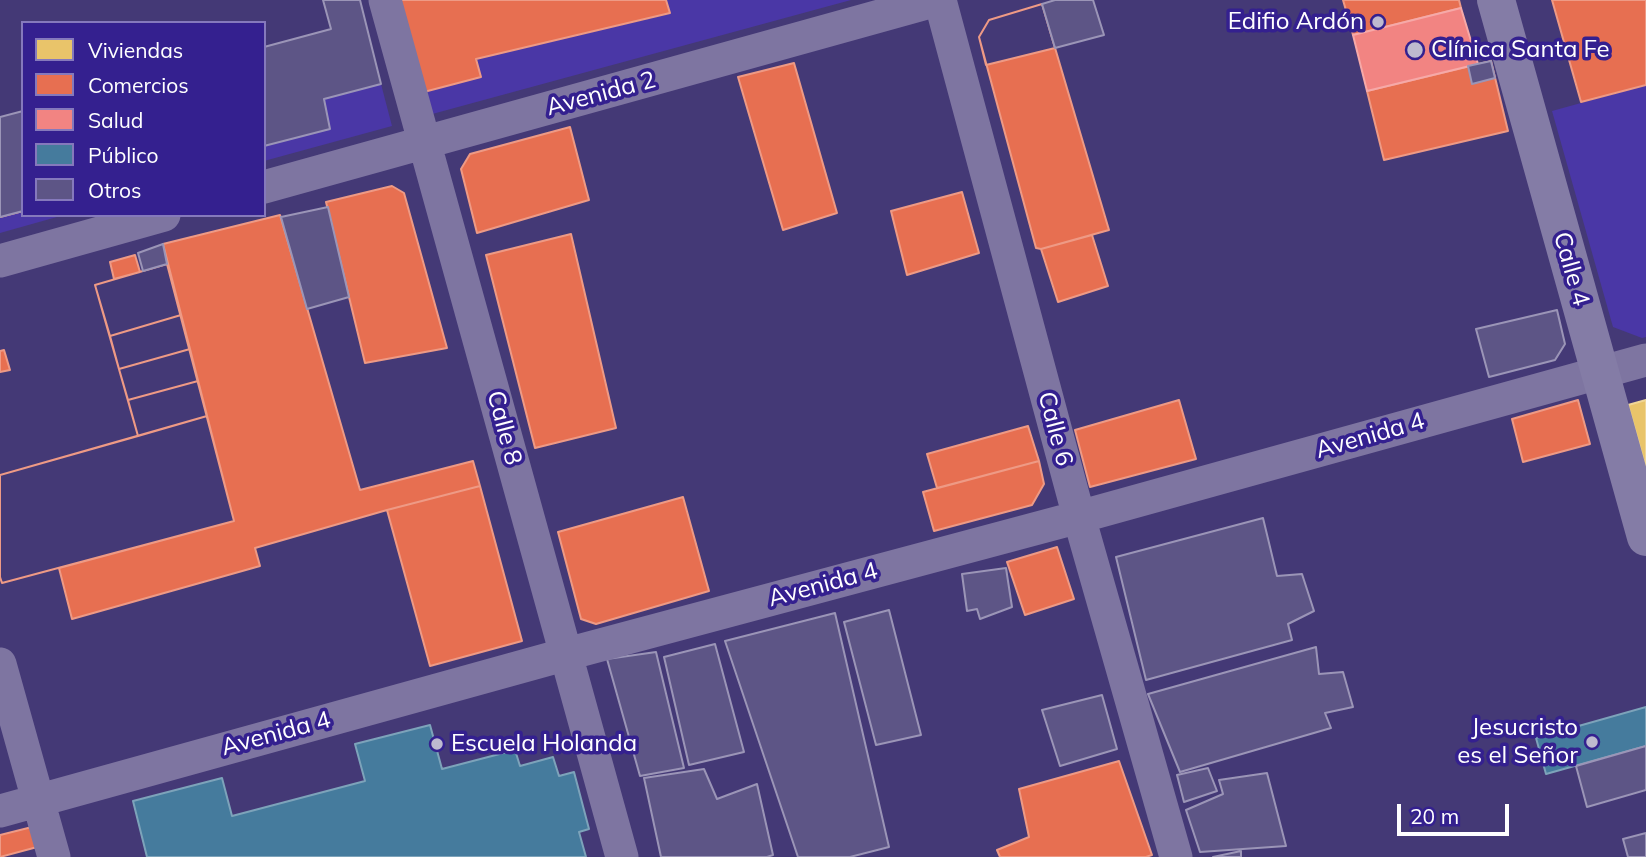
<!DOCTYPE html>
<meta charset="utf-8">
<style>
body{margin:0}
#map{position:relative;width:1646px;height:857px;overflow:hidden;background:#443976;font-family:Mulish,sans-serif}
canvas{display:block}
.legend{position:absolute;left:21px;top:21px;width:245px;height:196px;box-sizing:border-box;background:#34208f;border:2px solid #8579bc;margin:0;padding:9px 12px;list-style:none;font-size:21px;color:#fff}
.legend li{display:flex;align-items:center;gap:14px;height:35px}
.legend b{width:35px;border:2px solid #8579bc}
.scale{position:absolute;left:1397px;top:804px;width:112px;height:32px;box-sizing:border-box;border:4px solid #fff;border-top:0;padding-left:9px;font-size:21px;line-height:24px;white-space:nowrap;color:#fff;-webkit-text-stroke:5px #34208f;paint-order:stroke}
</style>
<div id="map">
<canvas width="1646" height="857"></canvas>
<ul class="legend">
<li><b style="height:19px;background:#e9c46a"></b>Viviendas</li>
<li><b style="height:19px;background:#e76f51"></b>Comercios</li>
<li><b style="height:19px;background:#f28482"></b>Salud</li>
<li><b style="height:19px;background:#457b9d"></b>Público</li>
<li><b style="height:19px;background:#5d5586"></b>Otros</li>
</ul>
<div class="scale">20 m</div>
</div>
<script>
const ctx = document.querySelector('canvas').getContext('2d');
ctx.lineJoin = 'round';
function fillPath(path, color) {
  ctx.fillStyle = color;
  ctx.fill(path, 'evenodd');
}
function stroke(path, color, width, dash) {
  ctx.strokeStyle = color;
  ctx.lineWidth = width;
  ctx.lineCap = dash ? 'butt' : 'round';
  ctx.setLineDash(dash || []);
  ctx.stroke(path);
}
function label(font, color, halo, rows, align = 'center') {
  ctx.font = font + ' Mulish,sans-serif';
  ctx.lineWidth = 7;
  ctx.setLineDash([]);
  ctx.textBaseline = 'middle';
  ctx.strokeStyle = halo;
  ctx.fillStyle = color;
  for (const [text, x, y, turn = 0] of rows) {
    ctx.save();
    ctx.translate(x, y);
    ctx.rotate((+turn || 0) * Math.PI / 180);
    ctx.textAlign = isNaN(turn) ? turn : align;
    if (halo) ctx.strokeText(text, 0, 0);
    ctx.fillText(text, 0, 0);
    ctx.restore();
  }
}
fillPath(new Path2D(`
 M 666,0 L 851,0 L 425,116 L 420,93 L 481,77 L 476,59 L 669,14 Z
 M 381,84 L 392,126 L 264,161 L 264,146 L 330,129 L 324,99 Z
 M 1646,85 L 1646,337 L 1642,338 L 1613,327 L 1552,111 Z
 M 23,211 L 23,215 L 64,215 L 0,233 L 0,217 Z`), '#4a37a6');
const homes = new Path2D(`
 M 1646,400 L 1646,469 L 1628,405 Z`);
fillPath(homes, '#e9c46a');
stroke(homes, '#f0d697', 2);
const shops = new Path2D(`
 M 396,0 L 666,0 L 670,13 L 476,59 L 481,77 L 420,93 Z
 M 1343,0 L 1459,0 L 1461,8 L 1353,35 Z
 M 1552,0 L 1646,0 L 1646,85 L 1581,102 Z
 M 1042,4 L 1109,230 L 1041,249 L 1036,248 L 979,37 L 989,20 Z
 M 1042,4 L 1055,48 L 986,65 L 979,37 L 989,20 Z
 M 1491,61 L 1508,131 L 1384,160 L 1367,91 Z
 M 794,63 L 837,213 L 783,230 L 738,77 Z
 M 570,127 L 589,200 L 477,233 L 461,169 L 470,154 Z
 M 23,183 L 23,211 L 0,217 L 0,189 Z
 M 392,186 L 404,193 L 447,348 L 365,363 L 326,202 Z
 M 962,192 L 979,253 L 907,275 L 891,211 Z
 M 280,215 L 360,490 L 473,461 L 480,486 L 387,510 L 255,548 L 260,566 L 72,619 L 59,568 L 234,521 L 163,244 Z
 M 571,234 L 616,428 L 535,448 L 486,255 Z
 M 1092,235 L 1108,286 L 1058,302 L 1041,249 Z
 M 135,255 L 140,272 L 114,279 L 110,262 Z
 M 167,264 L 234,521 L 2,583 L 0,577 L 0,475 L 138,436 L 95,285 Z
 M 167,264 L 181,315 L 110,336 L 95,285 Z
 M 181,315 L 190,349 L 119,369 L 110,336 Z
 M 190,349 L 198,381 L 128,400 L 119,369 Z
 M 4,350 L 10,370 L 0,372 L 0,351 Z
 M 198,381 L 207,416 L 138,436 L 128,400 Z
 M 1179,400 L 1196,459 L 1090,487 L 1075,430 Z
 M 1578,400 L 1590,444 L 1523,462 L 1512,419 Z
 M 207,416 L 234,521 L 2,583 L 0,577 L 0,475 Z
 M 1028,426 L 1039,461 L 937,488 L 927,454 Z
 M 1039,461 L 1044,484 L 1032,505 L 934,531 L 923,492 Z
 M 480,486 L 522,641 L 430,666 L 387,510 Z
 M 683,497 L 709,591 L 596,624 L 581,619 L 558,532 Z
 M 1057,547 L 1074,599 L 1025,615 L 1007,562 Z
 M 1119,761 L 1152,855 L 1146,857 L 1000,857 L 997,850 L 1029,837 L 1019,789 Z
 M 36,826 L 41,846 L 0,857 L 0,835 Z`);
fillPath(shops, '#e76f51');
stroke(shops, '#ee9a85', 2);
const health = new Path2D(`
 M 1461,8 L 1478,64 L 1367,91 L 1353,35 Z`);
fillPath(health, '#f28482');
stroke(health, '#f6a9a8', 2);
const public = new Path2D(`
 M 1646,707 L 1646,746 L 1546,774 L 1536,738 Z
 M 430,725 L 442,769 L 515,750 L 520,766 L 553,757 L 559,776 L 574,772 L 589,829 L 579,832 L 586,857 L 147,857 L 133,801 L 222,778 L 232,816 L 365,781 L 355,744 Z`);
fillPath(public, '#457b9d');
stroke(public, '#7da3ba', 2);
const building = new Path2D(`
 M 323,0 L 360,0 L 381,84 L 324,99 L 330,129 L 264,146 L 264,47 L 331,29 Z
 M 1055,0 L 1093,0 L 1104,35 L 1055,48 L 1042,4 Z
 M 1491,61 L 1495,78 L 1472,84 L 1468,66 Z
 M 23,111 L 23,211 L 0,217 L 0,117 Z
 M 328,207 L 349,297 L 307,309 L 281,217 Z
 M 163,244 L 167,264 L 143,271 L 138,253 Z
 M 1557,310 L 1565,344 L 1555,360 L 1489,377 L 1476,329 Z
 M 1263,518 L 1277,576 L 1302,574 L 1314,611 L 1288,624 L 1292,640 L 1146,680 L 1116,557 Z
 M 1006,568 L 1012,607 L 980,619 L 977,609 L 967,611 L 962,574 Z
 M 889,610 L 921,735 L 876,745 L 844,622 Z
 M 835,613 L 889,847 L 850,857 L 798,857 L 725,641 Z
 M 715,644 L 744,752 L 689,765 L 664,657 Z
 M 1316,647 L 1319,674 L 1343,672 L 1353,707 L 1325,713 L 1331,728 L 1180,772 L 1148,694 Z
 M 656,652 L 684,768 L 640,776 L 607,659 Z
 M 1102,695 L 1117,749 L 1060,766 L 1042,710 Z
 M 1646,746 L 1646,790 L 1587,807 L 1576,766 Z
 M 1208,768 L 1217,791 L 1184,802 L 1177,775 Z
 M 704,769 L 717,799 L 757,784 L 773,855 L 767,857 L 661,857 L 644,778 Z
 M 1267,773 L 1286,846 L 1200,852 L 1186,810 L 1223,794 L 1219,780 Z
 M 1646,833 L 1646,857 L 1628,857 L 1623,839 Z
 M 1241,851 L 1241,857 L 1213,857 Z`);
fillPath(building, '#5d5586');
stroke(building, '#9b95b7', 2);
stroke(new Path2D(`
 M 385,0 L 622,857
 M 940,0 L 1079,517 L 1176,857
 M 264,187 L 937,0
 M 0,261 L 164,215
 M 0,664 L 54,857
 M 0,811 L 567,654 L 1079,517 L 1646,360`), '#7e75a1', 33);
stroke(new Path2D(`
 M 1496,0 L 1646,537`), '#847ca6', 38);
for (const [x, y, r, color] of [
 [1378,22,7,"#bebacf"],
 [1415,50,9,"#bebacf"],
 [1592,742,7,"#bebacf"],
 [437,744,7,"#bebacf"]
]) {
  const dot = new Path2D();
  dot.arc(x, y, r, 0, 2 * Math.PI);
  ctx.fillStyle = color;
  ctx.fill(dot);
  stroke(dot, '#34208f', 2.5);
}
label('24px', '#fff', '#34208f', [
 ["Edifio Ardón",1364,22],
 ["Clínica Santa Fe",1431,50,"left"],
 ["Jesucristo",1578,728],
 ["es el Señor",1578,756],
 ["Escuela Holanda",451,744,"left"]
], 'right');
label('24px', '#fff', '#34208f', [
 ["Avenida 2",601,94,-15],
 ["Calle 4",1571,269,74],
 ["Calle 8",504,428,75],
 ["Calle 6",1055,429,75],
 ["Avenida 4",1370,436,-16],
 ["Avenida 4",823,585,-15],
 ["Avenida 4",276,734,-15]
]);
</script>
